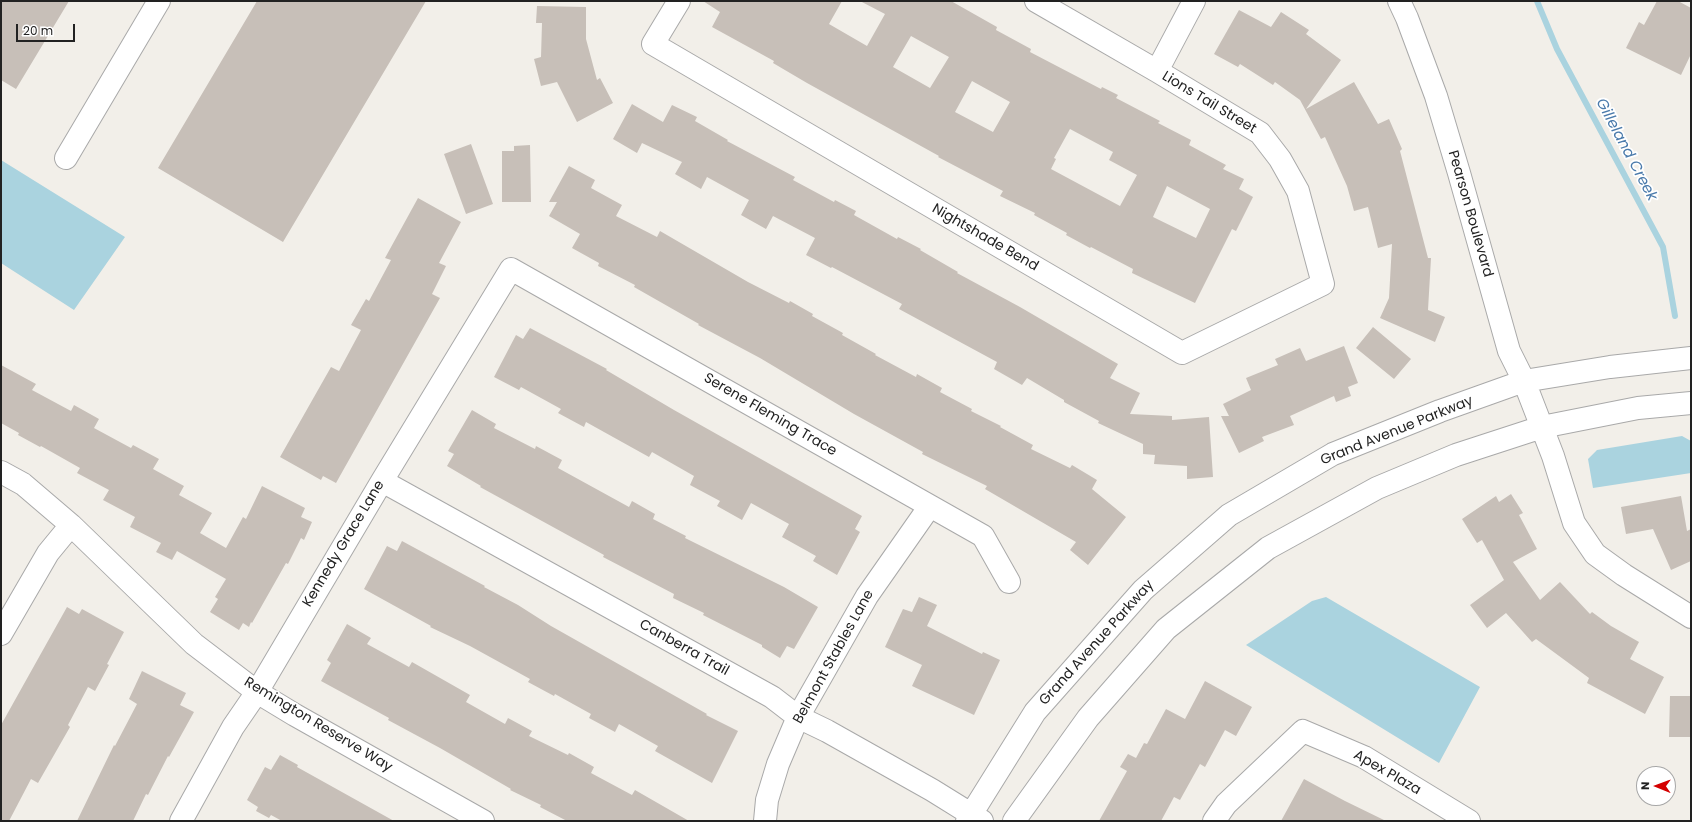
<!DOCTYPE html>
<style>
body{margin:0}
#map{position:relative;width:1692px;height:822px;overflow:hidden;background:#f2efe9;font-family:Poppins,sans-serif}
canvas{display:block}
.frame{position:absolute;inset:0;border:2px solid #222;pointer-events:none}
.north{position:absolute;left:1636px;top:766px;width:40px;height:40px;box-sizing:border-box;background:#fff;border:1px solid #a7a7a7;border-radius:50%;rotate:271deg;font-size:11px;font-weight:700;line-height:16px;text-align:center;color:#222}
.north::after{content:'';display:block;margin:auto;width:14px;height:18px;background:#d40000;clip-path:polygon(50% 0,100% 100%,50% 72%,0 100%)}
.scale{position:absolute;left:16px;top:24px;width:59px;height:18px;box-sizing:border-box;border:2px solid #222;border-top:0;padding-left:5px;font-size:12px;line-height:14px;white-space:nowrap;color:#222;-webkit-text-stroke:3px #fff;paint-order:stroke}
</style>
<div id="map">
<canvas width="1692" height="822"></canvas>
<div class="frame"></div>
<div class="north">N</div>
<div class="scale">20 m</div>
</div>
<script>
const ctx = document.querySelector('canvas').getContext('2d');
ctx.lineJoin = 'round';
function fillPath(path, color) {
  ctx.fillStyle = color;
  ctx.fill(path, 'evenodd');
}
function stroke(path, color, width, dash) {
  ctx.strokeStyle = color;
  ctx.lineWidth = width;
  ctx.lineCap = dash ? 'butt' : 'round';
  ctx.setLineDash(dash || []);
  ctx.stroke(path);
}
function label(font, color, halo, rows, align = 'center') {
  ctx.font = font + ' Poppins,sans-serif';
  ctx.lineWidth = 3.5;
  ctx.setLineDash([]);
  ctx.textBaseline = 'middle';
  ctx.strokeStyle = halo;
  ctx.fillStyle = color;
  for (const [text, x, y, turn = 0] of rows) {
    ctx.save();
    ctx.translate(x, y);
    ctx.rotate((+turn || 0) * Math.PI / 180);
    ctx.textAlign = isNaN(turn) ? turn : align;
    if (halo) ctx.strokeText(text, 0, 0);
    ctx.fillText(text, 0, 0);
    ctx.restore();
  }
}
fillPath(new Path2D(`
 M 1,160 L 125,237 L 74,310 L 1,263 Z
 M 1682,436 L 1691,441 L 1691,473 L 1593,488 L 1588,459 L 1597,450 Z
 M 1326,597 L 1480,687 L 1439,763 L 1246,645 L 1312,601 Z`), '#aad3df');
stroke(new Path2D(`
 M 1537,1 L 1557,49 L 1663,247 L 1675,316`), '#aad3df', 6);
fillPath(new Path2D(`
 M 1,1 L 69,1 L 16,89 L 1,80 Z
 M 257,1 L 426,1 L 283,242 L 158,168 Z
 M 703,1 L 842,1 L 829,24 L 867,46 L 885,14 L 860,1 L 951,1 L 997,27 L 996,30 L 1031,49 L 1030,52 L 1101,89 L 1102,87 L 1118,95 L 1116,98 L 1160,121 L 1158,123 L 1191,140 L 1189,145 L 1226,165 L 1223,169 L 1244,179 L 1239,189 L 1253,197 L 1236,231 L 1232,229 L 1195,303 L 1132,273 L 1133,269 L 1091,247 L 1090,248 L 1066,235 L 1067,233 L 1034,215 L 1035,213 L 1000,196 L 1003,191 L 938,157 L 939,156 L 807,83 L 773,63 L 774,61 L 712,27 L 720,12 ZM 911,36 L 949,57 L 930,88 L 893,67 ZM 972,81 L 1010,102 L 993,132 L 955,112 ZM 1070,129 L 1113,152 L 1109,160 L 1137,175 L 1120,206 L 1051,169 L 1056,159 L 1054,158 ZM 1167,186 L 1210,209 L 1196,238 L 1153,217 Z
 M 1657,1 L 1678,1 L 1691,8 L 1691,54 L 1681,75 L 1626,48 L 1639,22 L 1644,25 Z
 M 537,6 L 586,7 L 586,39 L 597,80 L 600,78 L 613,103 L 577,122 L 557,82 L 541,86 L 534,59 L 541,57 L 542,23 L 536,23 Z
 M 1239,10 L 1271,27 L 1281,12 L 1309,30 L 1306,34 L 1341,60 L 1306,109 L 1354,82 L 1378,124 L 1389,119 L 1402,149 L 1400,151 L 1428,258 L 1431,258 L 1428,310 L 1445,317 L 1435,342 L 1380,318 L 1389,298 L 1392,244 L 1378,248 L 1368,207 L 1354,211 L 1347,186 L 1325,137 L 1321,139 L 1300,100 L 1275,82 L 1273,85 L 1240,64 L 1238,67 L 1214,54 Z
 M 632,104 L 663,122 L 672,105 L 697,117 L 695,121 L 728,140 L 727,141 L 795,177 L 793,180 L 834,202 L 835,200 L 856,211 L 854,215 L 897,239 L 898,237 L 921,249 L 920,250 L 958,272 L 957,273 L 1020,307 L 1118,364 L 1110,378 L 1140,393 L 1130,414 L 1172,416 L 1172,420 L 1209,417 L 1213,477 L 1187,479 L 1187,466 L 1154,464 L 1155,455 L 1143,454 L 1143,444 L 1098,423 L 1099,421 L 1064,402 L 1064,400 L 1027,378 L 1022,385 L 994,369 L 997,362 L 899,309 L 902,304 L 832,267 L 831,268 L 806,255 L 815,238 L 773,216 L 766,229 L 741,215 L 749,200 L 707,177 L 701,189 L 675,174 L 682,162 L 642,143 L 637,153 L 613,139 Z
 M 471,144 L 493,204 L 466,214 L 444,154 Z
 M 530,145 L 531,202 L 502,202 L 502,151 L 514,151 L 514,146 Z
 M 569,166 L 595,180 L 591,188 L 622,205 L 616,216 L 657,237 L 660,231 L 748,282 L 789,303 L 790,301 L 813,314 L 812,316 L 843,333 L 842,335 L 876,354 L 875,355 L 916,377 L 917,374 L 942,388 L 940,392 L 972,409 L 971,411 L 1001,426 L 1000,427 L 1033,445 L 1031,449 L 1070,468 L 1072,465 L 1097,480 L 1092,489 L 1126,517 L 1088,565 L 1070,550 L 1076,542 L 985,489 L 987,486 L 922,454 L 923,452 L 854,414 L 760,358 L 698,325 L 699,324 L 634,287 L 635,285 L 598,266 L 599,263 L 572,248 L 580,234 L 549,216 L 557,202 L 549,202 Z
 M 418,198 L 461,222 L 439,263 L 446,266 L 432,294 L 440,298 L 336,483 L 323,476 L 321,480 L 280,457 L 331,367 L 339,371 L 361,330 L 351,325 L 366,299 L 369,301 L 391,260 L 385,258 Z
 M 1373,327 L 1411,359 L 1394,379 L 1356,348 Z
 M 530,328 L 607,369 L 606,370 L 674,410 L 862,516 L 855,529 L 860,532 L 837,575 L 813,561 L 816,556 L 782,537 L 789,524 L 751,503 L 742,520 L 717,506 L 720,501 L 690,485 L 694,476 L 652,452 L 649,457 L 586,422 L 584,427 L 558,413 L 561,409 L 521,387 L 519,390 L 494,377 L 516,335 L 523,339 Z
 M 1344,346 L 1358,383 L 1348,387 L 1351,396 L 1336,402 L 1334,396 L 1290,416 L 1294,425 L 1262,437 L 1264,441 L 1239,453 L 1221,416 L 1229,416 L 1223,404 L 1251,390 L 1246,378 L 1278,365 L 1275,359 L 1300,348 L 1306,361 Z
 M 1,365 L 36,384 L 32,390 L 71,411 L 74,405 L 99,419 L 94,428 L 131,448 L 133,445 L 159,459 L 153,469 L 184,486 L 179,495 L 212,513 L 200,533 L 226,548 L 243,517 L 246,519 L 262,486 L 305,508 L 301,517 L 312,522 L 304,540 L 301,538 L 288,564 L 286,563 L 252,623 L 251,622 L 249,627 L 243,623 L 239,630 L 210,612 L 218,599 L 215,597 L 226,579 L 177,551 L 172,560 L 156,552 L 161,543 L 130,527 L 135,517 L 103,500 L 109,490 L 77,473 L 80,468 L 41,446 L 40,447 L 18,435 L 19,433 L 1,423 Z
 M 472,410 L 496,424 L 494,428 L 535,449 L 536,446 L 562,460 L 558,468 L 629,507 L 632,501 L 655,514 L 653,519 L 686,536 L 685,538 L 784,587 L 818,607 L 794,649 L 787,646 L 780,658 L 762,647 L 762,645 L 703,615 L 704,613 L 673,598 L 674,594 L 603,557 L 604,555 L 480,487 L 481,486 L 447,466 L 454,454 L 448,451 Z
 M 1511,494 L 1523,513 L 1519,515 L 1537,549 L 1513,562 L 1540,600 L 1560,582 L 1590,614 L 1592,612 L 1611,626 L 1639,642 L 1630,659 L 1664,677 L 1645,714 L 1587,683 L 1589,678 L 1536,639 L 1532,642 L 1506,613 L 1487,628 L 1470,605 L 1504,580 L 1482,540 L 1477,543 L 1462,519 L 1496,496 L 1499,502 Z
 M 1681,496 L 1687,531 L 1691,529 L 1691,561 L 1671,570 L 1653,529 L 1626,534 L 1621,507 Z
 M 402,541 L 485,586 L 484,587 L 518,605 L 551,626 L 707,714 L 706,715 L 738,731 L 712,783 L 655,751 L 658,746 L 619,724 L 615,732 L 589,718 L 591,714 L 555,694 L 554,696 L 528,682 L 530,679 L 470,646 L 430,627 L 431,626 L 364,589 L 387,546 L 397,551 Z
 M 919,597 L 937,605 L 927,626 L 982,654 L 983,652 L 1000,660 L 974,715 L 912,686 L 922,665 L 885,647 L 903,609 L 912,612 Z
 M 67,607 L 79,614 L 82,609 L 124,632 L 107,664 L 109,665 L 95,691 L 88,687 L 68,725 L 70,727 L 38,783 L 31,779 L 9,821 L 1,821 L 1,725 Z
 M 347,624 L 371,638 L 367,644 L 409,667 L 412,662 L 470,695 L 466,702 L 505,724 L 508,718 L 532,731 L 529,736 L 568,755 L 569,753 L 594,767 L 591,773 L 632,795 L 635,790 L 689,821 L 567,821 L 540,807 L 541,805 L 510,790 L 511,789 L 440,748 L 388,720 L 389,718 L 321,681 L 331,663 L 327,660 Z
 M 142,671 L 186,693 L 180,705 L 194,712 L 169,757 L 168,756 L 148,795 L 146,794 L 133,821 L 77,821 L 114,745 L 115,746 L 137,704 L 129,699 Z
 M 1205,681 L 1252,707 L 1236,736 L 1225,730 L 1205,767 L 1200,764 L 1180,800 L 1174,797 L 1161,821 L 1099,821 L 1127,771 L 1120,767 L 1128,754 L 1136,758 L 1144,743 L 1147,744 L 1166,709 L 1185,719 Z
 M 1670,696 L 1691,696 L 1691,737 L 1669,737 Z
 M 280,755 L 298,765 L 297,767 L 394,821 L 282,821 L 271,815 L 269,818 L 256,811 L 258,807 L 247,800 L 265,767 L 271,770 Z
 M 1304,779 L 1345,801 L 1386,821 L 1281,821 Z`), '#c7bfb8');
const minor = new Path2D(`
 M 679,1 L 653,44 L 1182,353 L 1323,284 L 1298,191 L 1280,159 L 1260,133 L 1157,71 L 1036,1
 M 1399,1 L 1407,18 L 1436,96 L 1459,173 L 1509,351 L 1524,381 L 1553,456 L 1574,523 L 1595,554 L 1624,575 L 1691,617
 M 1157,71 L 1194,1
 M 66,158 L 159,1
 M 1,472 L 23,484 L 71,525 L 194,644 L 257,692 L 295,715 L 483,821
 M 382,481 L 772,697 L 798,717 L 827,731 L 932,790 L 982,821
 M 1,634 L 48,553 L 71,525
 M 181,821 L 233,727 L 257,692 L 382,481 L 511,269 L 983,536 L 1009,582
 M 765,821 L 767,800 L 778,764 L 798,717 L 867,596 L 930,506
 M 967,821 L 1035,712 L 1143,590 L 1229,515 L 1333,454 L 1440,411 L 1524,381 L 1610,367 L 1691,358
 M 1014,821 L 1088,718 L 1166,629 L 1268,548 L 1377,488 L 1456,455 L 1542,427 L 1638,408 L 1691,403
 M 1214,821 L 1226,804 L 1303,731 L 1364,757 L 1469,821`);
stroke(minor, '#a9a9a9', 24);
stroke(minor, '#fff', 22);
label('14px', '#222', '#fff', [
 ["Lions Tail Street",1209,103,31],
 ["Pearson Boulevard",1470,214,74],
 ["Nightshade Bend",985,238,30],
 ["Serene Fleming Trace",770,415,30],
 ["Grand Avenue Parkway",1397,431,-22],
 ["Kennedy Grace Lane",344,544,-59],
 ["Grand Avenue Parkway",1097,643,-48],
 ["Canberra Trail",684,648,29],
 ["Belmont Stables Lane",834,657,-61],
 ["Remington Reserve Way",318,725,31],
 ["Apex Plaza",1387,773,30]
]);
label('italic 15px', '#4a7aab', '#fff', [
 ["Gilleland Creek",1626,150,62]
]);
</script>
